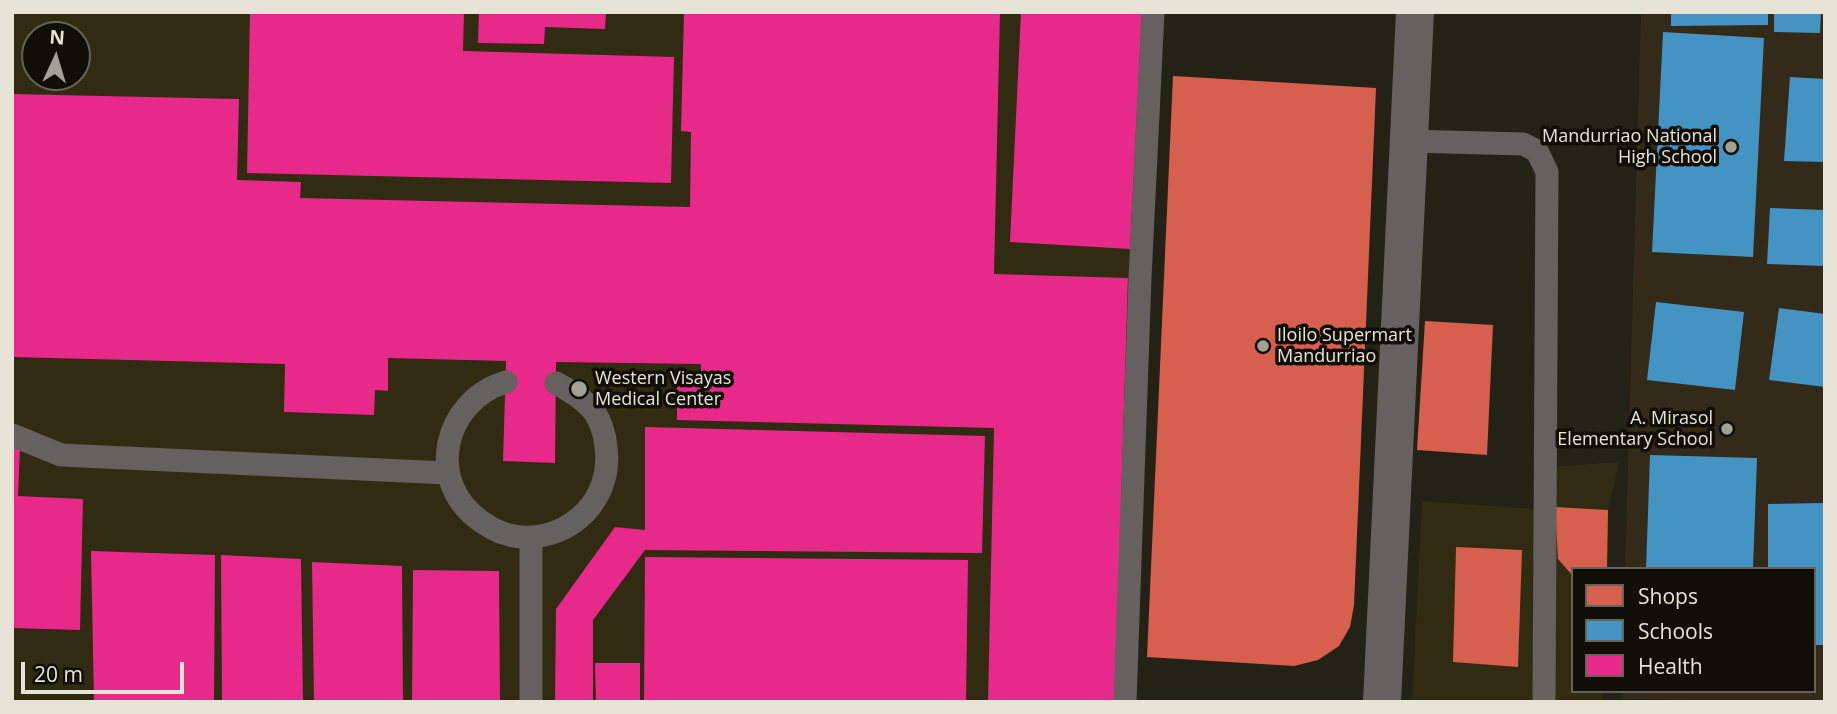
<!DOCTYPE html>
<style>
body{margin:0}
#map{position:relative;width:1837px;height:714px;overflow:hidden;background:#242217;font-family:"Open Sans",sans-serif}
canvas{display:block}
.frame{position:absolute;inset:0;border:14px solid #e7e4d7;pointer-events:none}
.legend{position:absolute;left:1571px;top:567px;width:245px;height:126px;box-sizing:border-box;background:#100e06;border:2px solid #66645a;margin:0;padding:9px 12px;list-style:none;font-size:21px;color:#e7e4d7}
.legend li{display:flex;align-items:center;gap:14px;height:35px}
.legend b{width:35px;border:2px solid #66645a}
.north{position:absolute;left:21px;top:21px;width:70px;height:70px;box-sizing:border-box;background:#100e06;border:2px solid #66645a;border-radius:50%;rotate:4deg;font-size:19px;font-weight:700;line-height:28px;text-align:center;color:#e7e4d7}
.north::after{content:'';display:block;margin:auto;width:24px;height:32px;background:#a3a094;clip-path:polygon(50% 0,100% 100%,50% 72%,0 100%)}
.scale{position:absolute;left:21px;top:662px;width:163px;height:32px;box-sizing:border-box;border:4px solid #e7e4d7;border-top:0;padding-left:9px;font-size:21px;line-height:24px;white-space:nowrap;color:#e7e4d7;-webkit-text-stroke:5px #100e06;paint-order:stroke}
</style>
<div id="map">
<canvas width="1837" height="714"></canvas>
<div class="frame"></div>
<ul class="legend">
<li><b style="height:19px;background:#d6604d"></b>Shops</li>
<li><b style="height:19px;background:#4393c3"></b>Schools</li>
<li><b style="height:19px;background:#e7298a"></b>Health</li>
</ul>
<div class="north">N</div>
<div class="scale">20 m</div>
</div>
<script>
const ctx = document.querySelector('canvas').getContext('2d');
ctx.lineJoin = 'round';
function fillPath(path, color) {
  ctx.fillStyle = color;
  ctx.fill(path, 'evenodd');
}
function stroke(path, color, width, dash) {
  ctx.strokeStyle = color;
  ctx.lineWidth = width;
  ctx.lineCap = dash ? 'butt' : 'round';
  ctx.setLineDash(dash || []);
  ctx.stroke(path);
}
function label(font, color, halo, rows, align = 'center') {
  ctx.font = font + ' "Open Sans",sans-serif';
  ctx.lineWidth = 7;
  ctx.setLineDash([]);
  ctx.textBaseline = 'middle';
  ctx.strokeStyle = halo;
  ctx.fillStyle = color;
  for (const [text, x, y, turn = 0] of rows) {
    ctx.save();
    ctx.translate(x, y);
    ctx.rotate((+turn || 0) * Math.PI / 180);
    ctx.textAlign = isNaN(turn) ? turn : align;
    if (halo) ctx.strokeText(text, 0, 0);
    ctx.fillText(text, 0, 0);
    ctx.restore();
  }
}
fillPath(new Path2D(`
 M 12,12 L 1163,12 L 1132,702 L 12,702 ZM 35,35 L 77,35 L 77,77 L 35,77 Z
 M 1619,462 L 1608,510 L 1607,569 L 1573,569 L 1573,691 L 1603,691 L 1602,702 L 1412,702 L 1422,501 L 1549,510 L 1549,467 Z`), '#312b12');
fillPath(new Path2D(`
 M 1641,12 L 1825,12 L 1825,702 L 1621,699 L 1621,691 L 1814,691 L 1814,569 L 1625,569 Z`), '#332a1a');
fillPath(new Path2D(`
 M 1173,76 L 1376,88 L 1354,605 L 1350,627 L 1339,646 L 1318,660 L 1294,666 L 1147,657 Z
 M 1425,321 L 1493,325 L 1487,455 L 1417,450 Z
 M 1555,507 L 1608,510 L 1607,569 L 1573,569 L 1573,576 L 1558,559 Z
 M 1456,547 L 1522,550 L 1518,667 L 1453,662 Z`), '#d6604d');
fillPath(new Path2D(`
 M 1671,12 L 1768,12 L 1768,25 L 1671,26 Z
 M 1774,12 L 1821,12 L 1820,33 L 1774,32 Z
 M 1663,32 L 1764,38 L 1753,257 L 1652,252 Z
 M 1790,77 L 1825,79 L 1825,162 L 1784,161 Z
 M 1770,208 L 1825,210 L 1825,266 L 1767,264 Z
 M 1656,302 L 1744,312 L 1735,390 L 1647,380 Z
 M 1779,308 L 1825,314 L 1825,387 L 1769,380 Z
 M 1650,455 L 1757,458 L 1753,569 L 1646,569 Z
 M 1825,503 L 1825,645 L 1814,645 L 1814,569 L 1768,569 L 1768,504 Z`), '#4393c3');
fillPath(new Path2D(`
 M 250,12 L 464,12 L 463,51 L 674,57 L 671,183 L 247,173 Z
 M 479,12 L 606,12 L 605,29 L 545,27 L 544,44 L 478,43 Z
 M 684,12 L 1000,12 L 994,274 L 1128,278 L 1115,702 L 988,702 L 994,428 L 677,420 L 677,380 L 701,381 L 701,364 L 556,362 L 555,463 L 503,461 L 506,361 L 388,358 L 388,391 L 375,390 L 374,415 L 284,412 L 285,364 L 12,357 L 12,94 L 239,99 L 237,180 L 301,182 L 300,198 L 690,207 L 691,132 L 681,131 Z
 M 1021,12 L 1142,12 L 1130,249 L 1010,242 Z
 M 645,427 L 985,436 L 982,553 L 645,550 L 593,620 L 593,702 L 555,702 L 556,609 L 615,527 L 645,530 Z
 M 12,448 L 20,448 L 18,496 L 83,499 L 80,630 L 12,628 Z
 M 91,551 L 215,555 L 214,702 L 94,702 Z
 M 221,555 L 301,559 L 303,702 L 222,702 Z
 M 645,557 L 968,560 L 966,702 L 644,702 Z
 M 312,562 L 402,566 L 403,702 L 314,702 Z
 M 413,570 L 499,571 L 500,702 L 412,702 Z
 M 595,663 L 640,663 L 640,702 L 596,702 Z`), '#e7298a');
stroke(new Path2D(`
 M 1409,141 L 1523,144 L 1537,151 L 1547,172 L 1544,702
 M 506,382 C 442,401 425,484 482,522 C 493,530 507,536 521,537 C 572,540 613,498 606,447 C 605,434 600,418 591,408 C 581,397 569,390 556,383
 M 12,435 L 61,455 L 447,473
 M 531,702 L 531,537
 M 1125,702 L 1140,278 L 1153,12`), '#66605f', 23);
stroke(new Path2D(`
 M 1382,702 L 1415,12`), '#66605f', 38);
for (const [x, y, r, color] of [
 [1731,147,7,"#a3a094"],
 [1263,346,7,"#a3a094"],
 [579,389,9,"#a3a094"],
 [1727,429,7,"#a3a094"]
]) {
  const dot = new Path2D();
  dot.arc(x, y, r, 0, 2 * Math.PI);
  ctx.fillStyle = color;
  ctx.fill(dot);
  stroke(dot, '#100e06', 2.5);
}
label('18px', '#e7e4d7', '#100e06', [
 ["Mandurriao National",1717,137],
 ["High School",1717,158],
 ["Iloilo Supermart",1277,336,"left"],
 ["Mandurriao",1277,357,"left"],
 ["Western Visayas",595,379,"left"],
 ["Medical Center",595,400,"left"],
 ["A. Mirasol",1713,419],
 ["Elementary School",1713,440]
], 'right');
</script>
